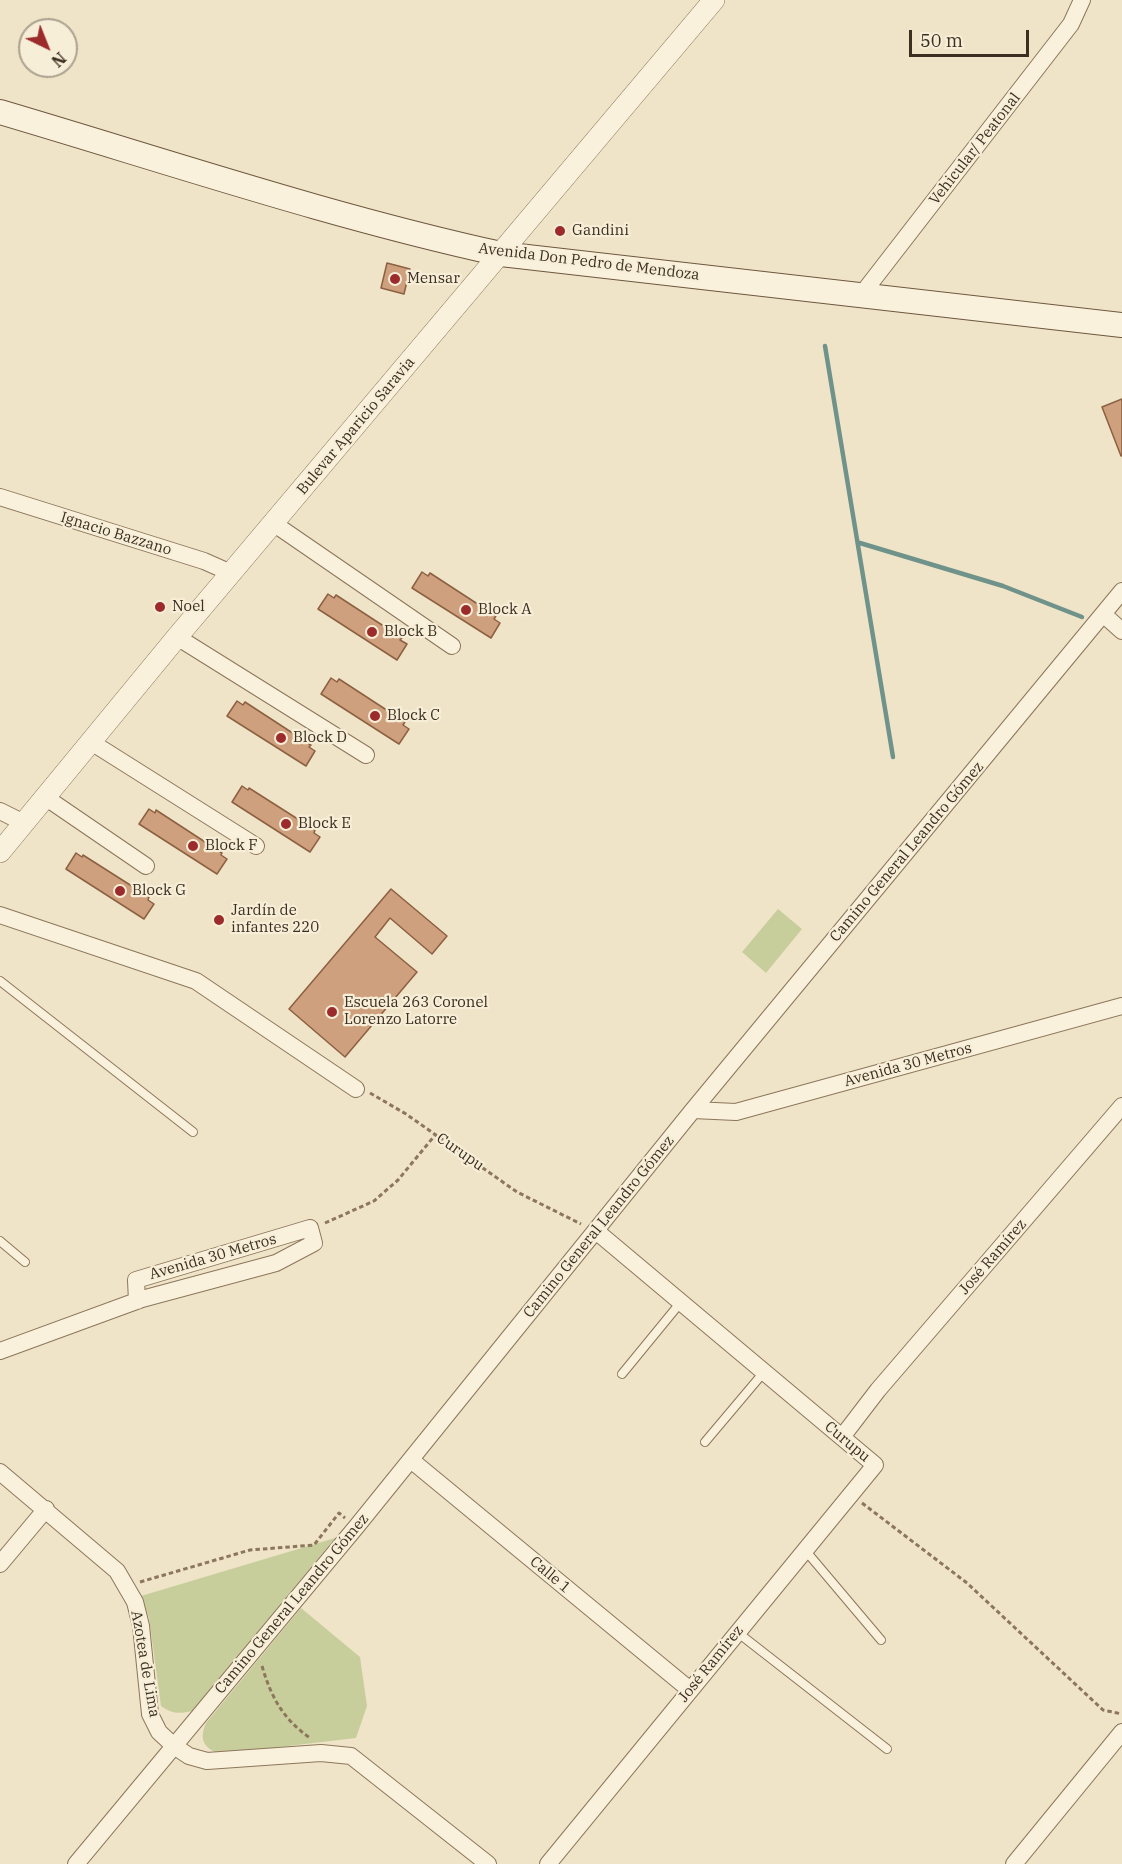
<!DOCTYPE html>
<meta charset="utf-8">
<style>
body{margin:0}
#map{position:relative;width:1122px;height:1864px;overflow:hidden;background:#efe4c8;font-family:"IBM Plex Serif",serif}
canvas{display:block}
.north{position:absolute;left:18px;top:18px;width:60px;height:60px;box-sizing:border-box;background:#f7eed8;border:2px solid #aca18e;border-radius:50%;rotate:137deg;font-size:16px;font-weight:700;line-height:24px;text-align:center;color:#3c2e20}
.north::after{content:'';display:block;margin:auto;width:21px;height:27px;background:#9c2b2b;clip-path:polygon(50% 0,100% 100%,50% 72%,0 100%)}
.scale{position:absolute;left:909px;top:30px;width:120px;height:27px;box-sizing:border-box;border:3px solid #3c2e20;border-top:0;padding-left:8px;font-size:18px;line-height:21px;white-space:nowrap;color:#3c2e20;-webkit-text-stroke:4px #f7eed8;paint-order:stroke}
</style>
<div id="map">
<canvas width="1122" height="1864"></canvas>
<div class="north">N</div>
<div class="scale">50 m</div>
</div>
<script>
const ctx = document.querySelector('canvas').getContext('2d');
ctx.lineJoin = 'round';
function fillPath(path, color) {
  ctx.fillStyle = color;
  ctx.fill(path, 'evenodd');
}
function stroke(path, color, width, dash) {
  ctx.strokeStyle = color;
  ctx.lineWidth = width;
  ctx.lineCap = dash ? 'butt' : 'round';
  ctx.setLineDash(dash || []);
  ctx.stroke(path);
}
function label(font, color, halo, rows, align = 'center') {
  ctx.font = font + ' "IBM Plex Serif",serif';
  ctx.lineWidth = 4.5;
  ctx.setLineDash([]);
  ctx.textBaseline = 'middle';
  ctx.strokeStyle = halo;
  ctx.fillStyle = color;
  for (const [text, x, y, turn = 0] of rows) {
    ctx.save();
    ctx.translate(x, y);
    ctx.rotate((+turn || 0) * Math.PI / 180);
    ctx.textAlign = isNaN(turn) ? turn : align;
    if (halo) ctx.strokeText(text, 0, 0);
    ctx.fillText(text, 0, 0);
    ctx.restore();
  }
}
fillPath(new Path2D(`
 M 778,909 L 802,929 L 766,973 L 742,952 Z
 M 335,1538 L 192,1711 C 180,1714 172,1714 161,1706 L 149,1618 L 141,1596 Z
 M 301,1608 L 360,1657 L 367,1706 L 356,1738 L 220,1754 C 203,1748 199,1739 206,1723 Z`), '#c8ce9b');
stroke(new Path2D(`
 M 825,346 L 893,757
 M 860,543 L 1003,586 L 1082,617`), '#6f928a', 4.5);
const building = new Path2D(`
 M 387,263 L 410,269 L 404,294 L 381,288 Z
 M 1122,399 L 1122,456 L 1121,456 L 1102,407 Z
 M 422,572 L 428,576 L 430,573 L 496,616 L 494,619 L 500,623 L 491,638 L 412,588 Z
 M 328,594 L 334,598 L 336,595 L 402,638 L 400,640 L 407,644 L 397,660 L 318,609 Z
 M 331,678 L 337,682 L 339,679 L 405,722 L 403,725 L 409,729 L 399,744 L 321,694 Z
 M 237,701 L 243,705 L 245,702 L 311,745 L 309,747 L 315,751 L 306,766 L 227,716 Z
 M 242,786 L 248,790 L 249,788 L 315,830 L 314,833 L 320,837 L 310,852 L 232,802 Z
 M 149,809 L 155,813 L 156,810 L 222,853 L 221,855 L 227,859 L 217,874 L 139,824 Z
 M 76,853 L 82,857 L 83,855 L 149,897 L 148,900 L 154,904 L 144,919 L 66,869 Z
 M 391,889 L 447,936 L 432,954 L 390,918 L 375,937 L 417,972 L 345,1057 L 289,1009 Z`);
fillPath(building, '#cea07d');
stroke(building, '#8c6041', 1.5);
const service = new Path2D(`
 M 0,981 L 193,1132
 M 0,1241 L 25,1262
 M 622,1374 L 681,1302
 M 705,1442 L 764,1372
 M 805,1550 L 881,1640
 M 737,1632 L 887,1749`);
const minor = new Path2D(`
 M 862,294 L 1071,24 L 1082,0
 M 0,497 L 204,561 L 231,573
 M 273,523 L 452,646
 M 1103,614 L 1122,631
 M 177,637 L 366,755
 M 91,742 L 256,846
 M 45,797 L 146,866
 M 0,811 L 24,823
 M 0,915 L 196,981 L 356,1089
 M 693,1110 L 736,1112 L 1122,1006
 M 0,1351 L 142,1299 L 276,1263 L 314,1243 L 310,1228 L 136,1280 L 137,1301
 M 842,1437 L 878,1390 L 1122,1106
 M 411,1460 L 690,1690
 M 0,1472 L 117,1571 L 135,1602 L 141,1626 L 150,1714 L 159,1732 L 174,1746 L 189,1756 L 207,1761 L 321,1753 L 351,1756 L 488,1864
 M 0,1564 L 46,1509
 M 76,1864 L 357,1526 L 693,1110 L 1122,591
 M 548,1864 L 875,1465 L 596,1231
 M 1014,1864 L 1122,1732`);
const tertiary = new Path2D(`
 M 0,852 L 177,637 L 714,0`);
const secondary = new Path2D(`
 M 0,112 C 166,161 332,217 501,254 L 1122,325`);
stroke(service, '#8c765c', 10);
stroke(minor, '#8c765c', 18);
stroke(tertiary, '#8c765c', 22);
stroke(secondary, '#6e573f', 26);
stroke(new Path2D(`
 M 370,1093 L 406,1114 L 517,1192 L 581,1224
 M 325,1223 L 374,1201 L 398,1180 L 436,1134
 M 862,1503 L 967,1583 L 1103,1710 L 1122,1714
 M 140,1582 L 250,1550 L 314,1545 L 339,1513 L 345,1518
 M 262,1666 C 271,1697 283,1719 310,1738`), '#8c765c', 3, [4.5, 3]);
stroke(service, '#faf1dc', 8);
stroke(minor, '#faf1dc', 16);
stroke(tertiary, '#faf1dc', 21);
stroke(secondary, '#faf1dc', 24);
for (const [x, y, r, color] of [
 [560,231,6,"#9c2b2b"],
 [395,279,6,"#9c2b2b"],
 [160,607,6,"#9c2b2b"],
 [466,610,6,"#9c2b2b"],
 [372,632,6,"#9c2b2b"],
 [375,716,6,"#9c2b2b"],
 [281,738,6,"#9c2b2b"],
 [286,824,6,"#9c2b2b"],
 [193,846,6,"#9c2b2b"],
 [120,891,6,"#9c2b2b"],
 [219,920,6,"#9c2b2b"],
 [332,1012,6,"#9c2b2b"]
]) {
  const dot = new Path2D();
  dot.arc(x, y, r, 0, 2 * Math.PI);
  ctx.fillStyle = color;
  ctx.fill(dot);
  stroke(dot, '#f7eed8', 2);
}
label('15px', '#3c2e20', '#f7eed8', [
 ["Vehicular/ Peatonal",975,149,-52],
 ["Avenida Don Pedro de Mendoza",589,262,7],
 ["Bulevar Aparicio Saravia",356,426,-50],
 ["Ignacio Bazzano",116,534,17],
 ["Camino General Leandro Gómez",907,852,-50],
 ["Avenida 30 Metros",908,1065,-15],
 ["Curupu",460,1152,35],
 ["Camino General Leandro Gómez",599,1227,-51],
 ["Avenida 30 Metros",213,1257,-16],
 ["José Ramírez",993,1257,-49],
 ["Curupu",847,1442,40],
 ["Calle 1",550,1575,40],
 ["Camino General Leandro Gómez",292,1604,-50],
 ["Azotea de Lima",145,1664,80],
 ["José Ramírez",711,1664,-51]
]);
label('15px', '#3c2e20', '#f7eed8', [
 ["Gandini",572,231],
 ["Mensar",407,279],
 ["Noel",172,607],
 ["Block A",478,610],
 ["Block B",384,632],
 ["Block C",387,716],
 ["Block D",293,738],
 ["Block E",298,824],
 ["Block F",205,846],
 ["Block G",132,891],
 ["Jardín de",231,911],
 ["infantes 220",231,928],
 ["Escuela 263 Coronel",344,1003],
 ["Lorenzo Latorre",344,1020]
], 'left');
</script>
